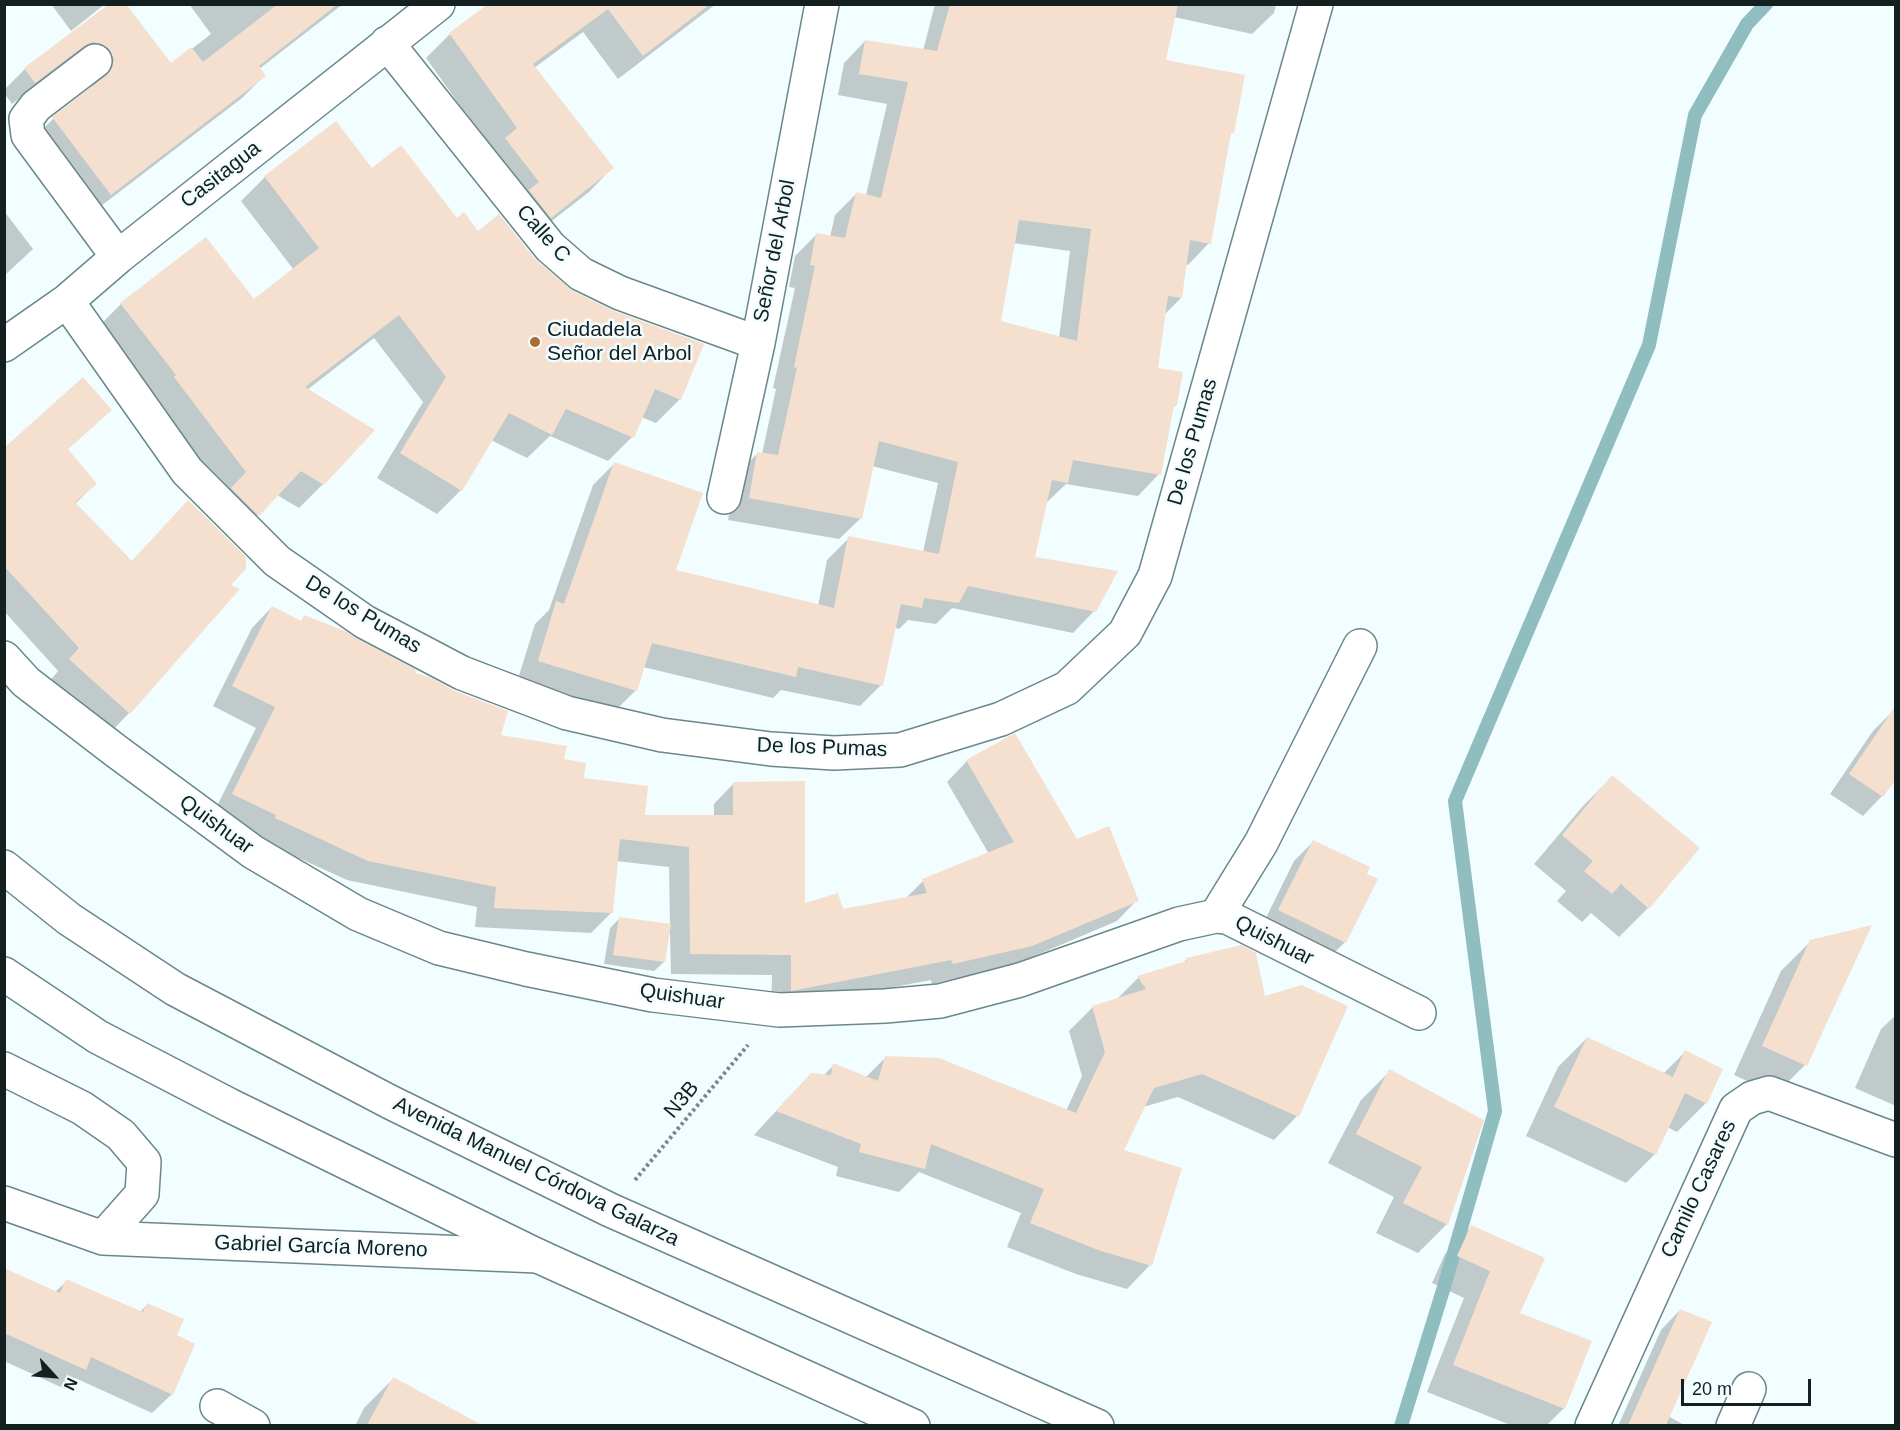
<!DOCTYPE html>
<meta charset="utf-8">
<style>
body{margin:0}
#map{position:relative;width:1900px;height:1430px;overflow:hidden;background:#f1fdfe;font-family:Helvetica,sans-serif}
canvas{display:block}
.frame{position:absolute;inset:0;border:6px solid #141f20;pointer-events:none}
.north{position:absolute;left:24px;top:1346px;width:60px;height:60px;-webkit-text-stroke:4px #f1fdfe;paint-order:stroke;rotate:116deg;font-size:16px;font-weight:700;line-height:24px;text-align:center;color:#141f20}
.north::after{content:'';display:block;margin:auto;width:21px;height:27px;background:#141f20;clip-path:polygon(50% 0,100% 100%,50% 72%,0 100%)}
.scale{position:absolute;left:1681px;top:1379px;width:130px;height:27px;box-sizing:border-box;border:3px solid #141f20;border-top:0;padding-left:8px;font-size:18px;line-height:21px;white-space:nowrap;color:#141f20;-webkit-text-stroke:4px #f1fdfe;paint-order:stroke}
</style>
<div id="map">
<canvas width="1900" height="1430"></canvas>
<div class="frame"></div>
<div class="north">N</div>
<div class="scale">20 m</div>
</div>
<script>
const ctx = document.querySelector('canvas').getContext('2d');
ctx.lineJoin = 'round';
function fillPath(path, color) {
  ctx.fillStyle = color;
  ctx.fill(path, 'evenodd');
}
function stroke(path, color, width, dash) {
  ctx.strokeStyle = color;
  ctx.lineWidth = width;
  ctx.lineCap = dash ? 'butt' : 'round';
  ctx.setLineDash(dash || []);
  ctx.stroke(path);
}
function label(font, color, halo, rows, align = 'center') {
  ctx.font = font + ' Helvetica,sans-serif';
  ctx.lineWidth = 5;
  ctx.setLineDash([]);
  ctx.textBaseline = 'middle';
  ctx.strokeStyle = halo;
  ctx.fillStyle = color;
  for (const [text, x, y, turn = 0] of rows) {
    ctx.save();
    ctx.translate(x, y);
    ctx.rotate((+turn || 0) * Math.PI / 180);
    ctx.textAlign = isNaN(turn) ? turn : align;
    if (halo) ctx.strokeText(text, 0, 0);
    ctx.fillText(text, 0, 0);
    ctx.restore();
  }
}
fillPath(new Path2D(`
 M 51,4 L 105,4 L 71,31 Z
 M 112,4 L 171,65 L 211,34 L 189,4 L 343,4 L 259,69 L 264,76 L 242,98 L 88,216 L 31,141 L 53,119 L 91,89 L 92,82 L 60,67 L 12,104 L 4,93 L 4,90 L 25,69 Z
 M 491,4 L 716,4 L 618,79 L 583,32 L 534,68 L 612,168 L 589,192 L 526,241 L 493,152 L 426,58 L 450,34 Z
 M 935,4 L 1276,4 L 1274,13 L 1252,34 L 1174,17 L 1164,61 L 1232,132 L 1230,135 L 1209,243 L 1188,265 L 1185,264 L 1181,298 L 1164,315 L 1157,369 L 1176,405 L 1171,409 L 1159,474 L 1138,496 L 1066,484 L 1045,504 L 1033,558 L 1094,611 L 1073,633 L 952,608 L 936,624 L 908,620 L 899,629 L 894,627 L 881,685 L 860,706 L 781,690 L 773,698 L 643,667 L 636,690 L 615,711 L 517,682 L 535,624 L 549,610 L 593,485 L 615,463 L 674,571 L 818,606 L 827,560 L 849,538 L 923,552 L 938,483 L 872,466 L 861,518 L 839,539 L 728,520 L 736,475 L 758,453 L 762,454 L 776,389 L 773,388 L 795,288 L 789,287 L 795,256 L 816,235 L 830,237 L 835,215 L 857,193 L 866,195 L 887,104 L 838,95 L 844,63 L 865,41 L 923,51 ZM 1013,243 L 1070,251 L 1059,338 L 999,323 Z
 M 371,171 L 477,233 L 534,260 L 680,399 L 656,423 L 641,417 L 632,437 L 608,461 L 550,436 L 527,458 L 491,440 L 461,490 L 437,514 L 377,478 L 423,402 L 374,338 L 307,390 L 323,484 L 299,508 L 277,495 L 234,539 L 97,328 L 121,304 L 253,301 L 294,270 L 241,201 L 265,177 Z
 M 4,211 L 33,249 L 4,276 Z
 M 110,410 L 67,450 L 95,484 L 75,504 L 131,562 L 188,502 L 229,585 L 129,713 L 108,735 L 49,682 L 58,671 L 4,611 L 4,450 Z
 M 272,607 L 300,622 L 304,617 L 413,674 L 499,736 L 562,761 L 582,780 L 643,817 L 714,817 L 714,804 L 734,783 L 804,905 L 842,910 L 905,899 L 923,881 L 989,854 L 947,782 L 967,761 L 1077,841 L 1137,900 L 1117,921 L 1011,966 L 932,984 L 931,980 L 771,1010 L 772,975 L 671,974 L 670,933 L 668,933 L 664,962 L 654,971 L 604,964 L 610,928 L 619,919 L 670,926 L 669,867 L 616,861 L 611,913 L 591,933 L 475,927 L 477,907 L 347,880 L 255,838 L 213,814 L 256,728 L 213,706 L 252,628 Z
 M 1893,711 L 1882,796 L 1863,816 L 1830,794 L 1873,731 Z
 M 1612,777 L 1648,908 L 1619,937 L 1591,913 L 1582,922 L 1557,901 L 1566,891 L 1534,864 L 1583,806 Z
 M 1314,841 L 1365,874 L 1345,942 L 1325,962 L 1260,930 L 1294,861 Z
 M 1810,942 L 1805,1065 L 1776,1094 L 1734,1075 L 1781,971 Z
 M 1187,959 L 1264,998 L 1297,1116 L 1274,1140 L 1178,1097 L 1143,1107 L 1122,1151 L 1150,1265 L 1127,1289 L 1076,1274 L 1007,1247 L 1021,1213 L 919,1172 L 899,1192 L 836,1176 L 838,1167 L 754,1135 L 787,1099 L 823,1076 L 834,1065 L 865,1078 L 885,1058 L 1066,1111 L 1082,1076 L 1069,1031 L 1093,1007 L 1116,1000 L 1138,978 L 1182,964 Z
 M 1896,1015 L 1896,1106 L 1855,1088 L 1881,1029 Z
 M 1587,1038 L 1663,1074 L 1685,1052 L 1706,1103 L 1677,1132 L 1667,1127 L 1655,1154 L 1626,1183 L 1526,1136 L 1558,1067 Z
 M 1390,1071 L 1447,1224 L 1418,1253 L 1376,1233 L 1394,1197 L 1328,1163 L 1361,1100 Z
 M 1471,1227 L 1564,1408 L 1546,1426 L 1513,1426 L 1427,1392 L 1464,1298 L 1432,1283 L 1445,1254 Z
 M 4,1270 L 55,1292 L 67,1281 L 140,1312 L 148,1304 L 175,1336 L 172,1394 L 152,1413 L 75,1378 L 65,1389 L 4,1361 Z
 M 1680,1310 L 1668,1416 L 1686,1426 L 1618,1426 L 1661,1330 Z
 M 393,1379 L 479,1426 L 355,1426 L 364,1408 Z`), '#0003');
stroke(new Path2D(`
 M 1401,1426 L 1444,1287 L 1495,1111 L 1455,801 L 1649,345 L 1695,115 L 1747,24 L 1766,4`), '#90bdc0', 14);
fillPath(new Path2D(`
 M 109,4 L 126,4 L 171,63 L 191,47 L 203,62 L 278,4 L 338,4 L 259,66 L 266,76 L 111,195 L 52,117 L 107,75 L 112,68 L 114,59 L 110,50 L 102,44 L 93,42 L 84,46 L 35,83 L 24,68 Z
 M 488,4 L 710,4 L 643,56 L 608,9 L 533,64 L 614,168 L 551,218 L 529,190 L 539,182 L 505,138 L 517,128 L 449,33 Z
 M 950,4 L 1178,4 L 1166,60 L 1245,75 L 1234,133 L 1231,133 L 1211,244 L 1190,240 L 1182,298 L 1168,296 L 1158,368 L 1183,372 L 1177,405 L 1174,405 L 1161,475 L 1073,460 L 1068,483 L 1052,480 L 1035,557 L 1118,571 L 1096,612 L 968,586 L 959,603 L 924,598 L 922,608 L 901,604 L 883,686 L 798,667 L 796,677 L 652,643 L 637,691 L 538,661 L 556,601 L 564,604 L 614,462 L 703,493 L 676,570 L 834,608 L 848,536 L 939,554 L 958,462 L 879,441 L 862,519 L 749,498 L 757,452 L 778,455 L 797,368 L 794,367 L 815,266 L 810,265 L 816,233 L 845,238 L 856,192 L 881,198 L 908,82 L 859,74 L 865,40 L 937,51 ZM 1019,220 L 1091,229 L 1077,341 L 1001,321 Z
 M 336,121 L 372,168 L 401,145 L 457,218 L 464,212 L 478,231 L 499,214 L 535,259 L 573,291 L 614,311 L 704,344 L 681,400 L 655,389 L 634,438 L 566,409 L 552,435 L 509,413 L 462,491 L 400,453 L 446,377 L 399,315 L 305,387 L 375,430 L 324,485 L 301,471 L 259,516 L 231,488 L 246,472 L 174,377 L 176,375 L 120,303 L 206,237 L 254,299 L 319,248 L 264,176 Z
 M 83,377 L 112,410 L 68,449 L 97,484 L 75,502 L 132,561 L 188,500 L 246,557 L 246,569 L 231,585 L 240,589 L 130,714 L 69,659 L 79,648 L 4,566 L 4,448 Z
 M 272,606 L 301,621 L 304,615 L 345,631 L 416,670 L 415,673 L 430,677 L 455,691 L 508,711 L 501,735 L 567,746 L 564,759 L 586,763 L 584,778 L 648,786 L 645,815 L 733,815 L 733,782 L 805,781 L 805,903 L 838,893 L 843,909 L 927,893 L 922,879 L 1014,842 L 966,760 L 1015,733 L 1077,839 L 1109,826 L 1139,901 L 1032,946 L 953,964 L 951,960 L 791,991 L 791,955 L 690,954 L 689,847 L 620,839 L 613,913 L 494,908 L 496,887 L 368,861 L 275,818 L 276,815 L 232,794 L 275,707 L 232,686 Z
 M 1896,705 L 1896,779 L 1883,797 L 1849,774 Z
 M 1612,775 L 1700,848 L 1649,909 L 1621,884 L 1612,894 L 1584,871 L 1593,861 L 1562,835 Z
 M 1313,840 L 1370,867 L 1367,874 L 1378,879 L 1346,943 L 1278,910 Z
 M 619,917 L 671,924 L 665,962 L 613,955 Z
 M 1872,925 L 1807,1066 L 1762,1046 L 1810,940 Z
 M 1242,945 L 1256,953 L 1265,996 L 1302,985 L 1348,1006 L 1299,1117 L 1202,1074 L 1154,1088 L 1124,1150 L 1182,1168 L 1152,1266 L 1101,1251 L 1030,1223 L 1044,1189 L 931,1144 L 925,1169 L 859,1152 L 861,1144 L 776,1111 L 811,1073 L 831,1075 L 833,1063 L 878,1081 L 885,1056 L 939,1058 L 1076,1113 L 1105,1052 L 1092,1006 L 1146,989 L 1137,976 L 1187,961 L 1186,958 Z
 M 1587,1037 L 1673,1077 L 1685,1050 L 1723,1069 L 1707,1104 L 1685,1093 L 1656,1155 L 1554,1107 Z
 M 1389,1069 L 1484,1120 L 1448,1225 L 1403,1203 L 1422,1167 L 1356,1134 Z
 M 1471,1225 L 1545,1258 L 1520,1313 L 1592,1341 L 1565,1409 L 1453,1365 L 1490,1271 L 1457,1256 Z
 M 4,1268 L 60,1293 L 66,1279 L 143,1312 L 147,1303 L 184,1319 L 177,1335 L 195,1344 L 173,1395 L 91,1357 L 86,1370 L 4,1333 Z
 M 1680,1309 L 1712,1322 L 1666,1425 L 1628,1425 Z
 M 393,1377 L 482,1425 L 367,1425 Z`), '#f5e0cf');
const minor = new Path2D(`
 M 387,43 L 550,247 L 581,274 L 620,293 L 758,343
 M 95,61 L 36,106 L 26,119 L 28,135 L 118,257
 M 67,301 L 187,471 L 277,561 L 365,622 L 462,673 L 567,713 L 662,735 L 771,749 L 834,753 L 900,750 L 1001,719 L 1067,688 L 1125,633 L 1155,576 L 1316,4
 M 4,345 L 67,301 L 118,257 L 438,4
 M 724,497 L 758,343 L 822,4
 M 4,658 L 26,682 L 116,751 L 253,852 L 358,914 L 439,948 L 526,969 L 653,995 L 779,1010 L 885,1006 L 940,1001 L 1020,980 L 1179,924 L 1216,916 L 1227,917 L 1419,1013
 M 1216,916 L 1261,843 L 1360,646
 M 4,1069 L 82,1108 L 121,1135 L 144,1162 L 142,1194 L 103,1238
 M 4,1203 L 103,1238 L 538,1256
 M 217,1406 L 253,1426
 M 1592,1426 L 1736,1109 L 1752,1098 L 1769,1093 L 1896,1140
 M 1733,1426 L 1749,1389`);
const major = new Path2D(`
 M 4,867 L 69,919 L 175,989 L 390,1102 L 610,1210 L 1097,1426
 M 4,974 L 98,1037 L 229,1105 L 538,1256 L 913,1426`);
stroke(minor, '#6a8789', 36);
stroke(major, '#6a8789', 36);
stroke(new Path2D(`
 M 635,1180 L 748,1045`), '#7c8788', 4, [3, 3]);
stroke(minor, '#fff', 33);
stroke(major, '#fff', 33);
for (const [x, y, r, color] of [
 [535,342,6,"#ac6d34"]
]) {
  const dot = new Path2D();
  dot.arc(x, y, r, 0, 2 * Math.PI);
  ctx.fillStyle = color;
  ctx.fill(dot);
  stroke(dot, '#f1fdfe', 2);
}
label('21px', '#141f20', '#f1fdfe', [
 ["Casitagua",221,175,-38],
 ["Calle C",543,234,48],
 ["Señor del Arbol",775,251,-79],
 ["De los Pumas",1193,442,-74],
 ["De los Pumas",363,615,31],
 ["De los Pumas",822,748,2],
 ["Quishuar",216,825,36],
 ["Quishuar",1274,941,27],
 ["Quishuar",682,997,8],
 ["N3B",682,1100,-50],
 ["Avenida Manuel Córdova Galarza",536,1172,26],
 ["Camilo Casares",1699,1189,-65],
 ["Gabriel García Moreno",321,1247,2]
]);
label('21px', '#141f20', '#f1fdfe', [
 ["Ciudadela",547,330],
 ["Señor del Arbol",547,354]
], 'left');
</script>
